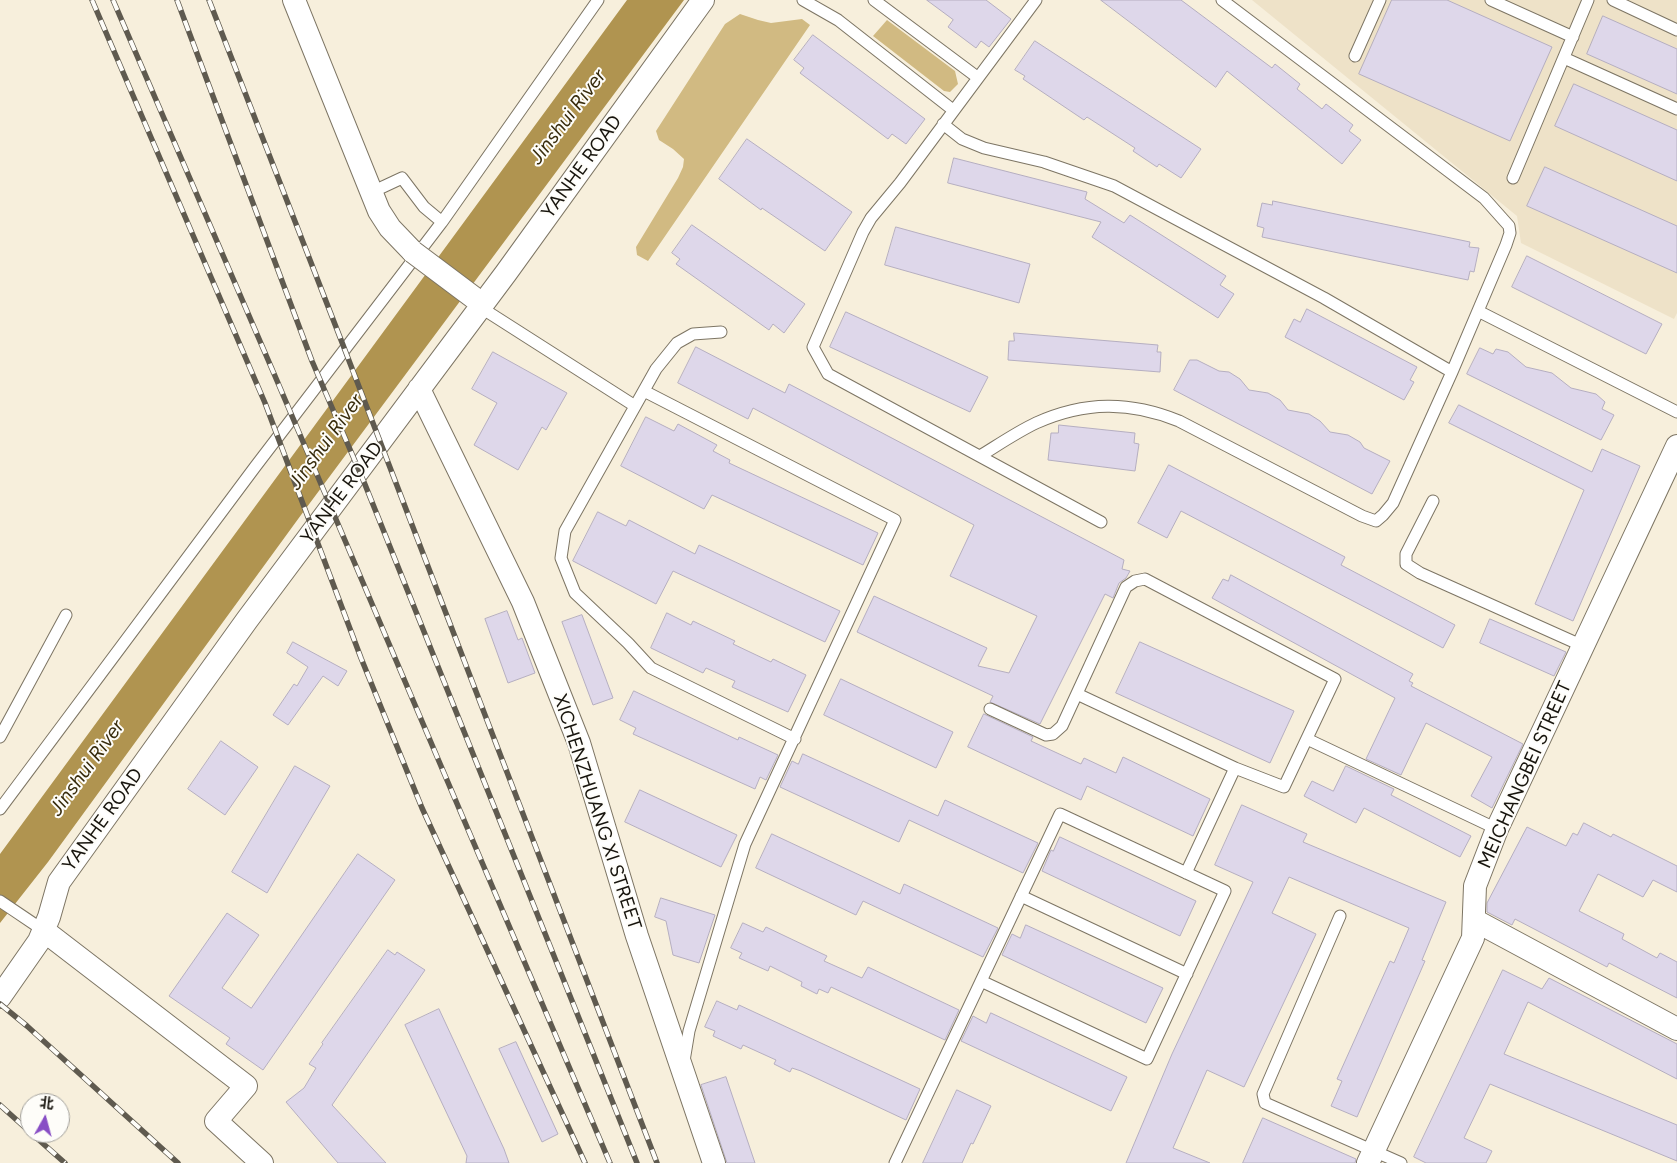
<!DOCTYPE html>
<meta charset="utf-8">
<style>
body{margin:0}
#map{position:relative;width:1677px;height:1163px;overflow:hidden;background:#f7efdc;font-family:Figtree,"Noto Sans SC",sans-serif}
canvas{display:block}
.north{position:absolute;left:20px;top:1093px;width:50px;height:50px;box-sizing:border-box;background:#fefdf9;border:1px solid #a2a09b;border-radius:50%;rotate:7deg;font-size:14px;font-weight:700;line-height:20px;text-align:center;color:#17140d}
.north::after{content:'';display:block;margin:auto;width:18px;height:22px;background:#884ec5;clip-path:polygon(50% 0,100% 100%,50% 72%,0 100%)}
</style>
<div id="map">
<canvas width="1677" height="1163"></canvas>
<div class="north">北</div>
</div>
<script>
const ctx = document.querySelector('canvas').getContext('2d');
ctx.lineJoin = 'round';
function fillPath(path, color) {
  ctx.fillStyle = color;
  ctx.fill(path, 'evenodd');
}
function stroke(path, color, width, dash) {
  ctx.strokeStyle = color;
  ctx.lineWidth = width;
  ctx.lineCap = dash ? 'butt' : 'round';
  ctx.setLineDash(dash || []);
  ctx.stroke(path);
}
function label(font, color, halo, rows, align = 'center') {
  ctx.font = font + ' Figtree,sans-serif';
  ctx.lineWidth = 4;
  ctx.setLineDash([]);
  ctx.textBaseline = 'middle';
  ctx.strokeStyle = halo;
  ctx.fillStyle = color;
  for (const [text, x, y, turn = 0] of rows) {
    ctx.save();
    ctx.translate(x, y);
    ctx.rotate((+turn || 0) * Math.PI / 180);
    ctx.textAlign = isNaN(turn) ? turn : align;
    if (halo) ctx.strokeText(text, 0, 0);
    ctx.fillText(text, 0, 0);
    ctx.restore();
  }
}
fillPath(new Path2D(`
 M 1252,0 L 1677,0 L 1677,313 L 1674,319 L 1521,243 L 1517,216 Z`), '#eee2c8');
fillPath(new Path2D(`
 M 740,14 L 758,20 L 771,23 L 802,19 L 810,25 L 648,261 L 637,255 L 636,247 L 678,178 L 683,167 L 684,159 L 673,149 L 659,140 L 656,131 L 725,24 Z
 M 887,20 L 955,71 L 958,84 L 950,92 L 944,91 L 873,36 Z`), '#d1ba82');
fillPath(new Path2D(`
 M 627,0 L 684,0 L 301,515 L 48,862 L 0,923 L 0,854 Z`), '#b09450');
const building = new Path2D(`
 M 927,0 L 986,0 L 1011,19 L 989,47 L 981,41 L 976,48 L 948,27 L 953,20 Z
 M 1101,0 L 1181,0 L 1272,68 L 1275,64 L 1300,84 L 1297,89 L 1322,109 L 1326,104 L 1353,125 L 1349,131 L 1361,140 L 1342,164 L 1227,71 L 1216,87 Z
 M 1392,0 L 1447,0 L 1552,47 L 1510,141 L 1359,74 Z
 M 1603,16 L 1677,49 L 1677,94 L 1587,54 Z
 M 813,35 L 925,119 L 906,144 L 892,134 L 888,139 L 800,73 L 804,68 L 794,60 Z
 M 1035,41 L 1201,149 L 1181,178 L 1159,164 L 1157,167 L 1133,151 L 1135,148 L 1087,117 L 1084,120 L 1023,79 L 1025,76 L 1015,70 Z
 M 1574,84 L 1677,130 L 1677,181 L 1555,126 Z
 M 747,139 L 852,212 L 825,251 L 762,208 L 761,210 L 719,179 Z
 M 954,158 L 1087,192 L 1085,199 L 1124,223 L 1130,215 L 1226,276 L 1220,285 L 1234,294 L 1218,318 L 1092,237 L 1101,222 L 948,183 Z
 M 1545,167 L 1677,226 L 1677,273 L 1527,206 Z
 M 1273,201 L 1470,242 L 1469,247 L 1479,248 L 1474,272 L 1470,271 L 1468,280 L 1262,237 L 1264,228 L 1257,226 L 1262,203 L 1272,205 Z
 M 692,225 L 805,304 L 784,333 L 773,324 L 769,330 L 676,264 L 680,259 L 672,253 Z
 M 896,227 L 1030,264 L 1019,303 L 885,265 Z
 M 1527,256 L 1662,324 L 1646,354 L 1512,287 Z
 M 1307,309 L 1417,367 L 1410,380 L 1414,382 L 1404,400 L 1285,337 L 1294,319 L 1300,322 Z
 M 846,312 L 988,377 L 970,412 L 830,347 Z
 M 1014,333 L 1158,345 L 1157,352 L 1161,352 L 1160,372 L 1008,360 L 1009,341 L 1014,341 Z
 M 696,347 L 785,393 L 789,384 L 1124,560 L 1122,569 L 1130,571 L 1126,578 L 1119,583 L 1113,598 L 1105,594 L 1040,724 L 990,702 L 993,696 L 857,632 L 874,596 L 987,648 L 978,666 L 1009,673 L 1037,616 L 950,576 L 974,525 L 753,408 L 748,419 L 678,383 Z
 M 1480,348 L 1493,354 L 1496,349 L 1508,352 L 1526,367 L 1552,373 L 1571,388 L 1596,394 L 1605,402 L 1602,409 L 1614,415 L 1601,440 L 1467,374 Z
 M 493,352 L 567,393 L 546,430 L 542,427 L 518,470 L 474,445 L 497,403 L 472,389 Z
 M 1190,360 L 1197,360 L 1219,371 L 1229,372 L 1240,379 L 1249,390 L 1268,393 L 1280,400 L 1288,410 L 1309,414 L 1320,421 L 1330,432 L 1348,435 L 1360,442 L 1364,448 L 1390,461 L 1372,494 L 1174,390 Z
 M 1459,405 L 1592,472 L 1602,449 L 1640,466 L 1573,621 L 1535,604 L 1584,490 L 1449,423 Z
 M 646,417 L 674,431 L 678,424 L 717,445 L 713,451 L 730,460 L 729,463 L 878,533 L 863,565 L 712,495 L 704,509 L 621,466 Z
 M 1059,425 L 1135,433 L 1134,443 L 1139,444 L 1135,471 L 1048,460 L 1051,433 L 1058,433 Z
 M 1169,465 L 1345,557 L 1341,565 L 1455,625 L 1443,648 L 1181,511 L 1167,538 L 1138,523 Z
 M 598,512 L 626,526 L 629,520 L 695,554 L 699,545 L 840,611 L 825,642 L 673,571 L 656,604 L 573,561 Z
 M 1231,575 L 1413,674 L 1409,681 L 1413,683 L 1411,686 L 1523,744 L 1492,808 L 1471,796 L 1492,757 L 1426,723 L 1401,775 L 1366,759 L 1395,698 L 1212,598 L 1223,579 L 1228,581 Z
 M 507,611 L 518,640 L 522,638 L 535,673 L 508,683 L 485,619 Z
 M 667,613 L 691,625 L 693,621 L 735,641 L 733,644 L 771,662 L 773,659 L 806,675 L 788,712 L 732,687 L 735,681 L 706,668 L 703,673 L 651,648 Z
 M 582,615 L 613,698 L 593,705 L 562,622 Z
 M 1490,619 L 1566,652 L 1554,676 L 1480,643 Z
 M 293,642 L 347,671 L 338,686 L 323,676 L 288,725 L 273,715 L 294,684 L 297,686 L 308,667 L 287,653 Z
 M 1140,642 L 1294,711 L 1270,763 L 1116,693 Z
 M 841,679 L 953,732 L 936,768 L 824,715 Z
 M 634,691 L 738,740 L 739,737 L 778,755 L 766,780 L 760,777 L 755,789 L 633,734 L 636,728 L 620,720 Z
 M 984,714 L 1033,737 L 1031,741 L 1081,764 L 1084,758 L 1116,773 L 1123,757 L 1210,799 L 1193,836 L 1087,786 L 1081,800 L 968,747 Z
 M 221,741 L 258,767 L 225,815 L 188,789 Z
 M 803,754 L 938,816 L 945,800 L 1038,843 L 1023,873 L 909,820 L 899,842 L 780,787 L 792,761 L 798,764 Z
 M 295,766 L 330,786 L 267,893 L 232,872 Z
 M 1346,766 L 1394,789 L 1391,795 L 1471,836 L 1460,857 L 1364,808 L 1356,823 L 1304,796 L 1312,781 L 1333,791 Z
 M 640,790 L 737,835 L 721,867 L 625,822 Z
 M 1242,805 L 1307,834 L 1303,842 L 1446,902 L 1422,960 L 1425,961 L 1357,1117 L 1331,1106 L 1342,1081 L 1337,1079 L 1390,961 L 1394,963 L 1409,928 L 1289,877 L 1272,913 L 1316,934 L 1244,1087 L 1207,1070 L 1173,1148 L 1210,1163 L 1126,1163 L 1172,1054 L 1253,882 L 1215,865 Z
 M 1584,823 L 1611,837 L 1613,834 L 1677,866 L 1677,892 L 1653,880 L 1643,897 L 1598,874 L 1579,911 L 1624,934 L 1622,939 L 1657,958 L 1660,953 L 1677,962 L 1677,998 L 1609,963 L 1607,967 L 1515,919 L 1512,925 L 1487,912 L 1487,903 L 1527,827 L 1566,846 L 1573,833 L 1577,835 Z
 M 772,834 L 900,894 L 904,884 L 998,928 L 983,957 L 863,901 L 856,915 L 756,868 Z
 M 1060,837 L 1196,901 L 1180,936 L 1042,871 L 1051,850 L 1053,851 Z
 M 358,854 L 395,880 L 263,1070 L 226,1044 L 230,1038 L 169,996 L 227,913 L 259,935 L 222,988 L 251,1008 Z
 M 661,898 L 715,915 L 699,963 L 673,955 L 666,921 L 655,917 Z
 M 743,923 L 763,932 L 766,927 L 787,937 L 827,956 L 824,961 L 862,978 L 868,967 L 959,1010 L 945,1040 L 831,987 L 828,993 L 819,989 L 817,994 L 801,986 L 802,982 L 770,966 L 768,971 L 739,958 L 742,953 L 731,948 Z
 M 1026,925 L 1163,988 L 1146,1023 L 1002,955 L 1012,934 L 1020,938 Z
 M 388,950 L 395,955 L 397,952 L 425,970 L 332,1105 L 386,1163 L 338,1163 L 286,1102 L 304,1088 L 316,1068 L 309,1064 L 323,1044 L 322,1043 Z
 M 1503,970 L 1542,989 L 1549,978 L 1677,1044 L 1677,1079 L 1528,1002 L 1504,1054 L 1677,1125 L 1677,1161 L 1490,1084 L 1464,1138 L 1492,1151 L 1486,1163 L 1426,1163 L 1414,1157 Z
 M 717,1001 L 737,1010 L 739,1005 L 920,1089 L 906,1120 L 801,1071 L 792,1068 L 790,1072 L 774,1064 L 776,1060 L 743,1045 L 741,1049 L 713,1036 L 715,1031 L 705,1027 Z
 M 439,1009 L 504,1149 L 509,1163 L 466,1163 L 467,1156 L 405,1025 Z
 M 991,1013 L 1127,1077 L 1111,1111 L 961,1041 L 973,1016 L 986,1023 Z
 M 516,1042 L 558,1134 L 542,1142 L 499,1049 Z
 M 726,1077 L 755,1163 L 727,1163 L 701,1085 Z
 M 957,1090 L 991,1106 L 973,1144 L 971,1143 L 962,1163 L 923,1163 Z
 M 1263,1118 L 1356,1159 L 1355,1163 L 1243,1163 Z`);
fillPath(building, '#ded7ea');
stroke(building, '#b5aec0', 1);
const lane = new Path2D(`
 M 803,0 L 838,20 L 953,110
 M 874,0 L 977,77
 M 1036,0 L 900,183 L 871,218 L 863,232 L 813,347 L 828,374 L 1101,522
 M 1491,0 L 1573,37
 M 1613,0 L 1677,30
 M 1355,56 L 1380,0
 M 1564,58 L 1677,109
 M 943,124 L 962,139 L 984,148 L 1044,162 L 1114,186 L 1324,298 L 1452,372
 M 1513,178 L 1588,0
 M 372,192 L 402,178 L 424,207 L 442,222 L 598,0
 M 480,307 L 635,406
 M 1478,311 L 1677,412
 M 721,332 L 693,334 L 677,343 L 656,369 L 565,531 L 561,558 L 575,593 L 628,643 L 651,668 L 795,739
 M 644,391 L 895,520 L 745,844 L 689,1031 L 684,1061
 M 980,456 C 998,445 1017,432 1036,423 C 1085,401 1130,401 1179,421 L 1362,516 L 1376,521 L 1383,515 L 1393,503 L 1452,372 L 1506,245 L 1510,233 L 1509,226 L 1484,198 L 1222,0
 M 1433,501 L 1406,554 L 1406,564 L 1420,573 L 1583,646
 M 1077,694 L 1235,768 L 1186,873
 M 990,709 L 1046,735 L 1053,734 L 1062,726 L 1126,587 L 1135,581 L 1145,579 L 1335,679 L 1284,787 L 1235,768
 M 0,737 L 66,615
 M 1307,739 L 1497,829
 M 0,809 L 255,467 L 442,222
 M 1021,896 L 1187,974
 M 0,901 L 43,930
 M 1340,916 L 1263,1094 L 1265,1103 L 1401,1163
 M 895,1163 L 1060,814 L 1225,891 L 1147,1059 L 981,981`);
const street = new Path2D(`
 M 294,0 L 379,211 L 390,228 L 413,252
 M 419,389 L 523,602 L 579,743 L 637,936 L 714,1163
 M 1474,920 L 1677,1029
 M 43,930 L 246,1086 L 216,1121 L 262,1163
 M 0,997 L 39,941 L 49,917 L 59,882 L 247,620 L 506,273 L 703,0
 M 1368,1163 L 1473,938 L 1475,886 L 1497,829 L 1677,446`);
stroke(lane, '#7d7564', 13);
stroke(street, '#7d7564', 24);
stroke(lane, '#fff', 11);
stroke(street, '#fff', 22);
const rail = new Path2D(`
 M 92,0 L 265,403 L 361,658 L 422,808 L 585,1163
 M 113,0 L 275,376 L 610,1163
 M 177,0 L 312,361 L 364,482 L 637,1163
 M 209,0 L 343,345 L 657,1163
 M 0,1004 L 27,1026 L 178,1163
 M 0,1105 L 30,1132
 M 31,1133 L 65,1163`);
stroke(rail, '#5f5a4f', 5.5);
stroke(rail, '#fefdf9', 4, [11]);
const streetBridge = new Path2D(`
 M 413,252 L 473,297`);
stroke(streetBridge, '#7d7564', 24, []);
stroke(streetBridge, '#fff', 22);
label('19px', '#17140d', '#fefdf9', [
 ["YANHE ROAD",582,167,-54],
 ["YANHE ROAD",342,493,-53],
 ["MEICHANGBEI STREET",1525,775,-66],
 ["XICHENZHUANG XI STREET",597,812,72],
 ["YANHE ROAD",103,820,-54]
]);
label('italic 20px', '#392d0e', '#fefdf9', [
 ["Jinshui River",568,117,-53],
 ["Jinshui River",326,442,-54],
 ["Jinshui River",87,768,-54]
]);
</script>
